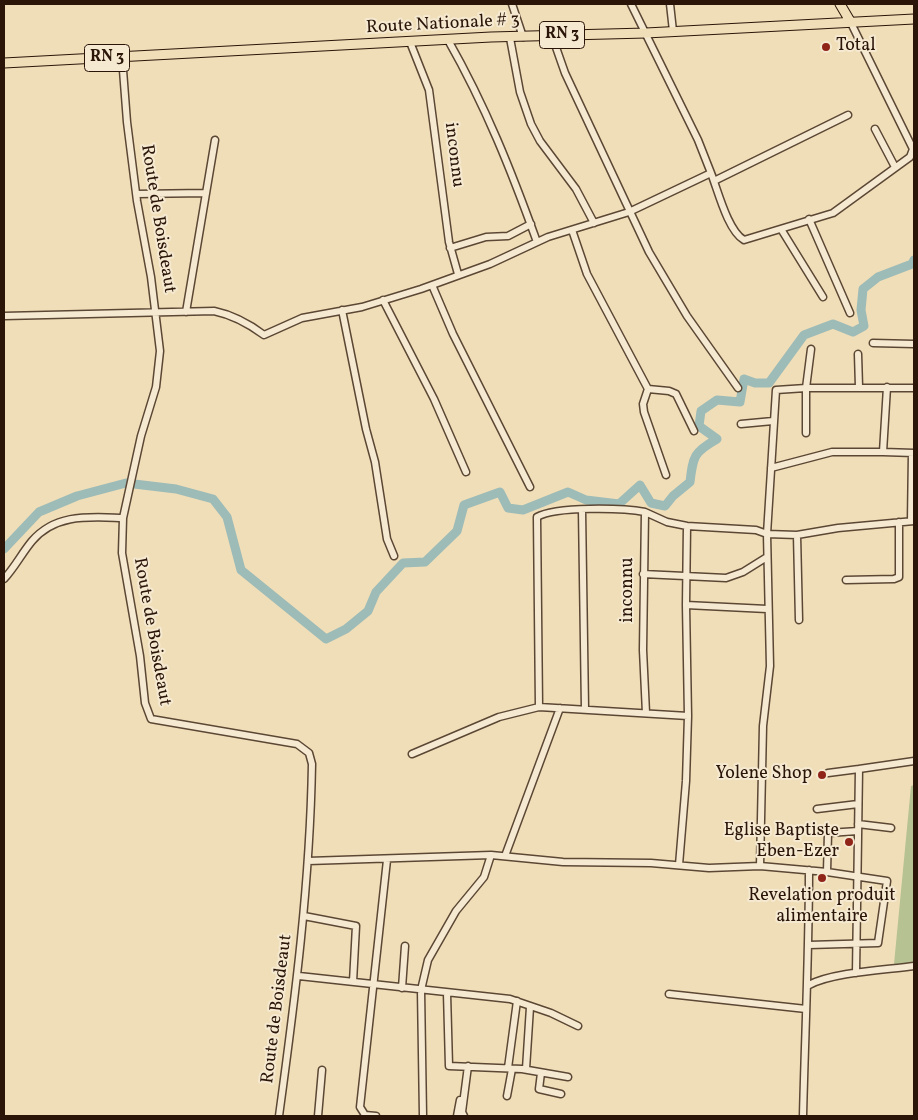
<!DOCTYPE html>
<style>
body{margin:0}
#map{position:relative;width:918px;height:1120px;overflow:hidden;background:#f0deb8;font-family:Vollkorn,serif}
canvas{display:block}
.frame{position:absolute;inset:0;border:5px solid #2b1509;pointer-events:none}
</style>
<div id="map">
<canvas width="918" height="1120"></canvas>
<div class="frame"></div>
</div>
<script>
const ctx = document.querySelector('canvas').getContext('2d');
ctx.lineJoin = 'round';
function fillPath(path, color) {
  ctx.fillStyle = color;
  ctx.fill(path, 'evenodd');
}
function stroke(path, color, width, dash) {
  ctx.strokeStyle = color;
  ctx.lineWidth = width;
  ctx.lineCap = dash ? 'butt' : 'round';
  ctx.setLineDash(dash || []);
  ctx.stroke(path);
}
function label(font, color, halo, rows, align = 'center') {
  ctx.font = font + ' Vollkorn,serif';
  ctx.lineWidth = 4;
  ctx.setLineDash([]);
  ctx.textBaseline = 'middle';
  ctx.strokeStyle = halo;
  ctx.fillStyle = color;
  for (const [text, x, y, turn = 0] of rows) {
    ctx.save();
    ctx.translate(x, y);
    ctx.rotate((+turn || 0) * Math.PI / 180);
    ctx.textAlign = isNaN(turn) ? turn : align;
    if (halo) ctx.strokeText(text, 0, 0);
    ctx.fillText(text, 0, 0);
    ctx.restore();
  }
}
fillPath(new Path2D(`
 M 914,785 L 914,963 L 894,964 L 911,786 Z`), '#b6c292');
stroke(new Path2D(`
 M 4,549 L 39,512 L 77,496 L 126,483 L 176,489 L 213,499 L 227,517 L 241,570 L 326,639 L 346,629 L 368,611 L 376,592 L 403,563 L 425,562 L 457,531 L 464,505 L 500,492 L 508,508 L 523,510 L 568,492 L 586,500 L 619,504 L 640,485 L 651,503 L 665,506 L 673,496 L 690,482 C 693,456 694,452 717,439 L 699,426 L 701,411 L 717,400 L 740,402 L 744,379 L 755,383 L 769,383 L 804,335 L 833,324 L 853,332 L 864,326 L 861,310 L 863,289 L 878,277 L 912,264 L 914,260`), '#9dbbb7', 9);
const minor = new Path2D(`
 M 512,4 L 523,37
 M 670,4 L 673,31
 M 552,36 L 565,73 L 649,252 L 687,316 L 738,388
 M 510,38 L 520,92 L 531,124 L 540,141 L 576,189 L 594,223
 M 448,40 C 486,107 511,170 537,242
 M 410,42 L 429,90 L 449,242 L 458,274
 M 122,57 L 127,122 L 137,201 L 151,277 L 160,351 L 156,387 L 141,436 L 123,518 L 122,553 L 140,656 L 145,703 L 151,719 L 297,744 L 309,753 L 312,764 C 310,883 295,999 279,1116
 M 875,129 L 895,167
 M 711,173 C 718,191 728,231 744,240 L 833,213 L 910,157 L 913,149 L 850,21
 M 714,181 L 848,115
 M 137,194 L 205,193
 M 809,219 L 850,313
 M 781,229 L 823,297
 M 572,230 L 587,274 L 648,389 L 643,404 L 644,412 L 666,475
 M 450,248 L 486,237 L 508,236 L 531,224
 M 432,285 L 453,334 L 530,487
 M 383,300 L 434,399 L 466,472
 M 342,310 L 366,429 L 375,462 L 387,539 L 394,556
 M 186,312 L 215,140
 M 4,316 L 214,311 C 233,315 248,323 264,335 L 302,318 L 362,307 L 421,289 L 490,264 L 548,237 L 629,212 L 711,173 L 698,140 L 631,4
 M 873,343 L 914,344
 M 858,354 L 859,387
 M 887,387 L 883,452 L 914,453
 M 648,389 L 669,391 L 676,394 L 694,431
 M 741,424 L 773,421
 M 806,433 L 806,388 L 914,388
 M 771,468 L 832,452 L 883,452
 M 582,510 L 585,709
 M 911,521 L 912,453
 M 797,535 L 799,620
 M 643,574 L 726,578 L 743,572 L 767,557
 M 4,579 C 15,567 22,553 32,541 C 56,513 90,517 123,518
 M 846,580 L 894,579 L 899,577 L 899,522
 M 686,605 L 687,526
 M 539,707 L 537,517 C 556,506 623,508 645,512
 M 646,713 L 643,650 L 645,512 L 667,522 L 687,526 L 756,530 L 767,534 L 797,535 L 838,528 L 914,521
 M 412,754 L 499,717 L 539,707 L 688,716 L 686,605 L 767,609
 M 828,773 L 859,769
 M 817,809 L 858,804
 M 858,824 L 891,828
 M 505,856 L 560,708
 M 308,861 L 491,855 L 563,862 L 651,863 L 709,868 L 760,866 L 827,872 L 887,881 L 878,943 L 809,945
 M 679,865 L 686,781 L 688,716
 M 760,866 L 763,726 L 770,666 L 767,534 L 776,390 L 806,388 L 811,349
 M 827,872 L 828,833 L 858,831
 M 304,916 L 356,926 L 353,982
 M 856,973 L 859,769 L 914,761
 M 299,976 L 510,999 L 551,1013 L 578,1026
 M 809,985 C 833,972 886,970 914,966
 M 402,988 L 405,946
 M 447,993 L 449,1066 L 522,1069 L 568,1077
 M 669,994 L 806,1009
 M 508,1068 L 517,1001
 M 526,1069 L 530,1007
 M 541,1073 L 539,1089 L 561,1094
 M 507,1096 L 512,1069
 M 318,1116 L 322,1070
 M 376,1116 L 365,1115 L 360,1107 L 387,860
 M 423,1116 L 421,990 L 428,960 L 456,911 L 484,877 L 491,855
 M 457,1116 L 460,1100
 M 464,1116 L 462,1112 L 468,1066
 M 803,1116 C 805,1034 809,952 809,870`);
const major = new Path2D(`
 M 840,4 L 850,21
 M 4,63 L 491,37 L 646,33 L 914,19`);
stroke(minor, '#5c4735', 9);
stroke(major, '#2b1509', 11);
stroke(minor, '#f5ead1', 6);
stroke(major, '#f0deb8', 9);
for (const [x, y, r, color] of [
 [826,47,5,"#8f2418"],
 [822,775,5,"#8f2418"],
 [849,842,5,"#8f2418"],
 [822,878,5,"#8f2418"]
]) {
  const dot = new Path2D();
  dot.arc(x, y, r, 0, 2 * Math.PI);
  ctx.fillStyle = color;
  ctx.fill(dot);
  stroke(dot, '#f5ead1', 2);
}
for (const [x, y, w] of [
 [562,35,45],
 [107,58,45]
]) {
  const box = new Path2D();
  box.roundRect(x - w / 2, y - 13.5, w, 27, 4);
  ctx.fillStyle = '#f5ead1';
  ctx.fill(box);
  stroke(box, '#2b1509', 1);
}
label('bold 16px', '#2b1509', null, [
 ["RN 3",562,35],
 ["RN 3",107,58]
]);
label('18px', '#2b1509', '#f5ead1', [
 ["Route Nationale # 3",443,25,-3],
 ["inconnu",453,155,83],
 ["Route de Boisdeaut",157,219,81],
 ["inconnu",629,590,-90],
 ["Route de Boisdeaut",151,632,80],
 ["Route de Boisdeaut",278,1009,-83]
]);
label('18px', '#2b1509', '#f5ead1', [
 ["Total",836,47,"left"],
 ["Yolene Shop",812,775],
 ["Eglise Baptiste",839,832],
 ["Eben-Ezer",839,853],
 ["Revelation produit",822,897,"center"],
 ["alimentaire",822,918,"center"]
], 'right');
</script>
